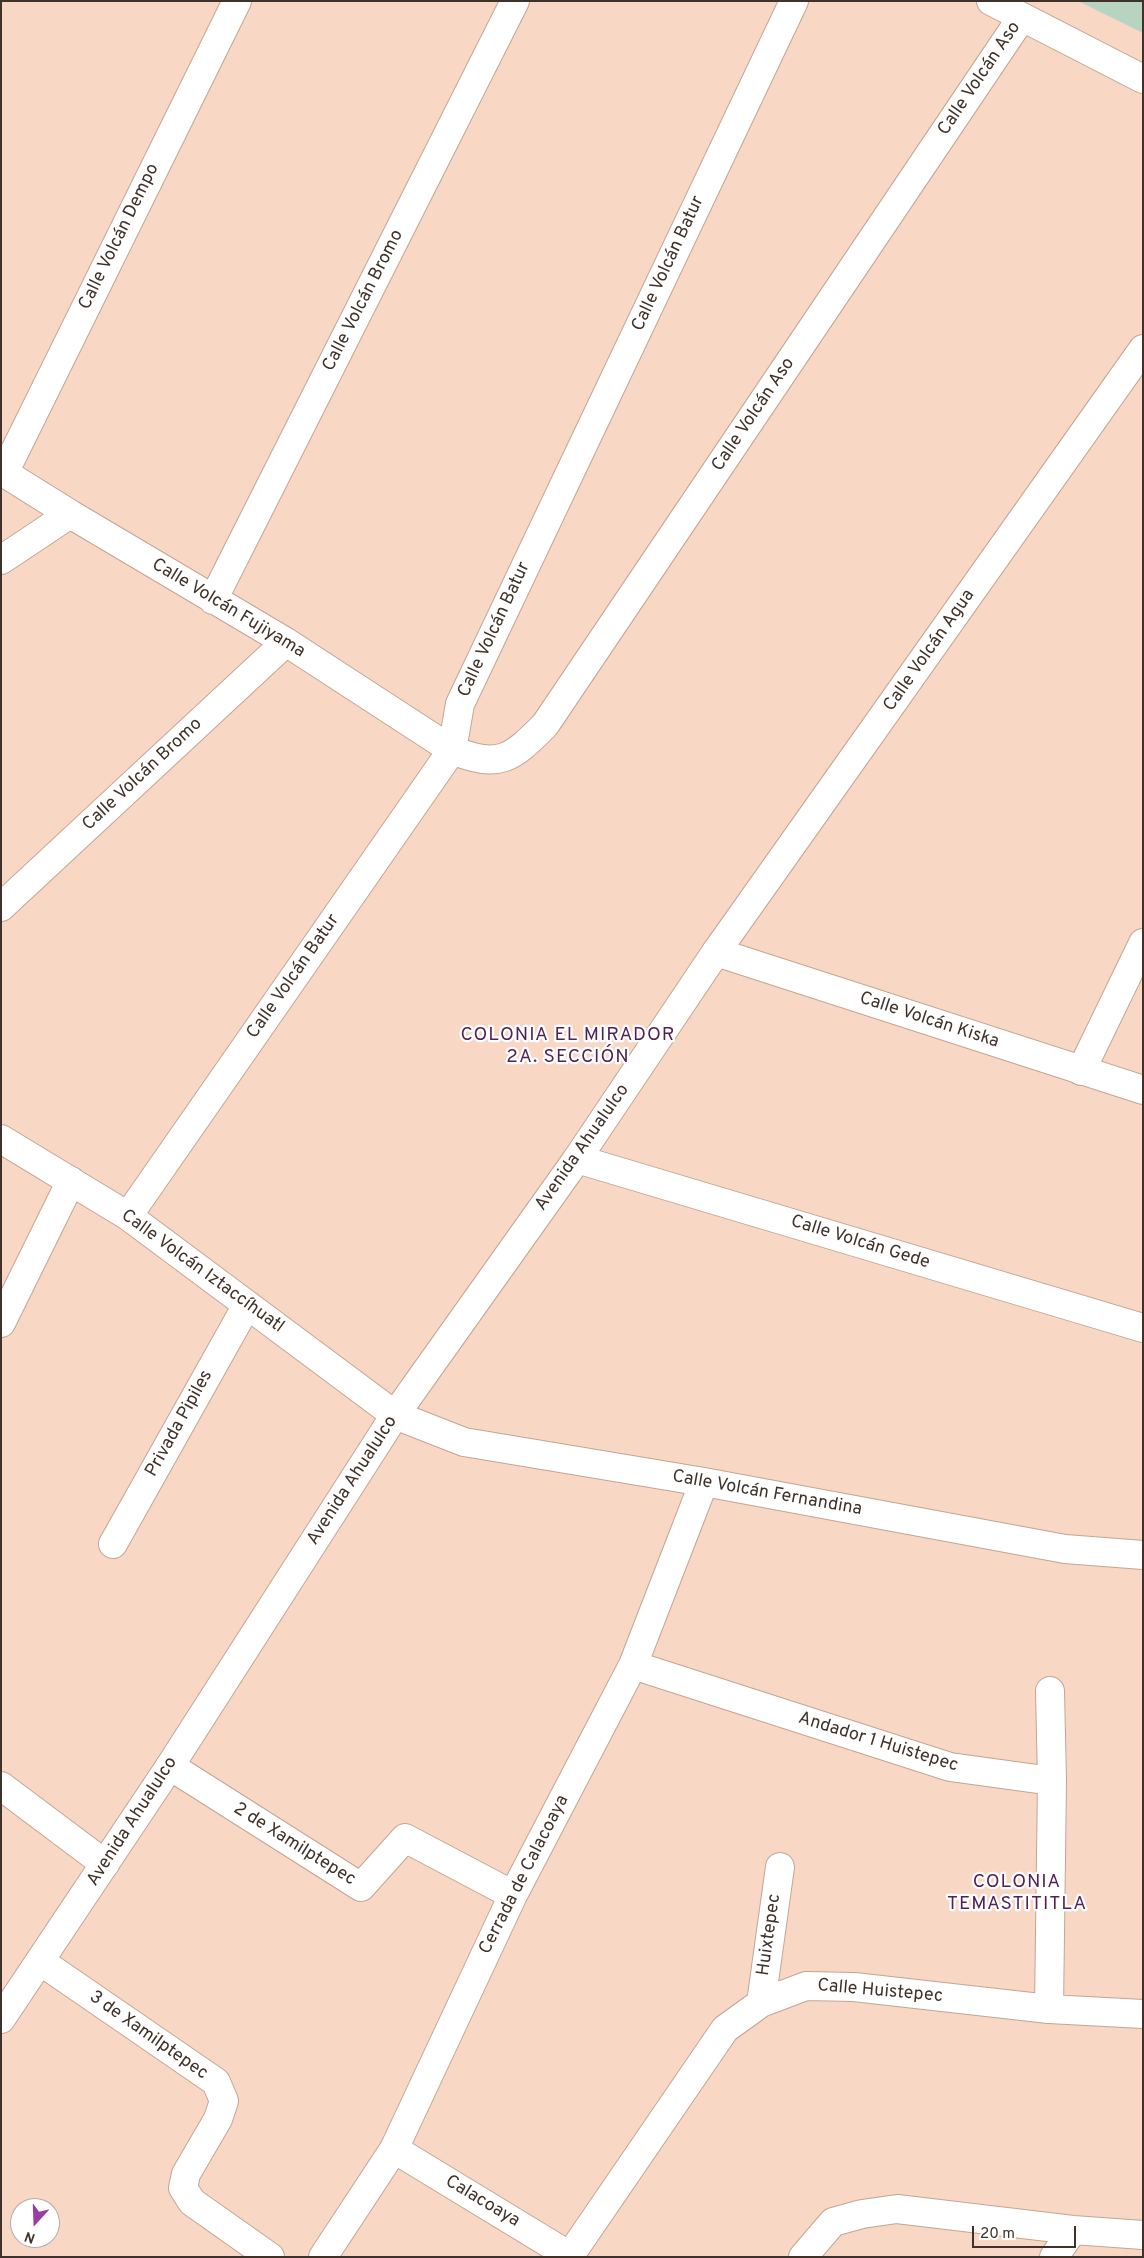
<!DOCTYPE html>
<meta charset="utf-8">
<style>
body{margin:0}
#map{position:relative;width:1144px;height:2258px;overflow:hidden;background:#f8d7c5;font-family:Overpass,sans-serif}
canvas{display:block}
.frame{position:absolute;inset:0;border:2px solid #3e322a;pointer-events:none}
.north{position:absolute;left:10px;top:2198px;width:50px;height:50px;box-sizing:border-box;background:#fff;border:1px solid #b2adaa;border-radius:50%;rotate:200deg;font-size:14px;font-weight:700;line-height:20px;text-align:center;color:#3e322a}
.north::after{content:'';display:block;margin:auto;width:18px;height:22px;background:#9c3ba2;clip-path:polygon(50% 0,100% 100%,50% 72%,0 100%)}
.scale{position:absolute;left:972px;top:2226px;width:104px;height:22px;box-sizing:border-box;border:2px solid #3e322a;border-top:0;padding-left:6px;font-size:15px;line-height:18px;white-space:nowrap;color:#3e322a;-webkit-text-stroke:4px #fff;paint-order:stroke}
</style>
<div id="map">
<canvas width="1144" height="2258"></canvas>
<div class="frame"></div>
<div class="north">N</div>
<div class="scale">20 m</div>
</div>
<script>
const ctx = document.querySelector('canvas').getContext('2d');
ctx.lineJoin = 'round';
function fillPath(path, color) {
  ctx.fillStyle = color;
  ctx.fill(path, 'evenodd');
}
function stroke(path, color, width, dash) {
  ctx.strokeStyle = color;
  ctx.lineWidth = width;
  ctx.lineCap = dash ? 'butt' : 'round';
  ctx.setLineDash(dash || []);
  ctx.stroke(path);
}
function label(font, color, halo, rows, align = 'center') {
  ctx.font = font + ' Overpass,sans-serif';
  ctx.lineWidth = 4.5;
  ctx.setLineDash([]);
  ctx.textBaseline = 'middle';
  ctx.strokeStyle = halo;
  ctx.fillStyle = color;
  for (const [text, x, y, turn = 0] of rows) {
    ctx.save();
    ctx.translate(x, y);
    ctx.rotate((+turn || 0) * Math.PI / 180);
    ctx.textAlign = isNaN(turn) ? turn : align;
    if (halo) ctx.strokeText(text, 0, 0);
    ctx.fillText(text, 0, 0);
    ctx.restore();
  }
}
fillPath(new Path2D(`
 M 1078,1 L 1143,1 L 1143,33 Z`), '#b6d4bf');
const minor = new Path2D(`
 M 991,1 L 1143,79
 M 1,471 L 70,514 L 286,642 L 452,750 C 500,769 511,759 545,725 L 1022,17
 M 4,473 L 237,1
 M 1,560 L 70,514
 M 213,600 L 515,1
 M 1,907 L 286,642
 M 716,952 L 1143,349
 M 1081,1071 L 1143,943
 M 577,1159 L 1143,1328
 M 128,1216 L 452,750 L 460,704 L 794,1
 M 1,1323 L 71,1181
 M 395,1415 L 464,1442 L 704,1482 L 1065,1549 L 1143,1555
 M 113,1544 L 247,1305
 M 633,1665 L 950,1767 L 1052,1781 L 1049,2009
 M 1050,1691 L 1052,1781
 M 170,1766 L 361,1887 L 405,1838 L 513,1895
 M 1,1786 L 105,1864
 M 40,1961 L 216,2082 L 224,2101 L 218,2119 L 186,2174 L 183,2188 L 192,2202 L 270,2257
 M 761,2003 L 780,1867
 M 394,2149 L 570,2256
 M 323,2257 L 394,2149 L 513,1895 L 633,1665 L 704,1482
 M 569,2257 L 725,2029 L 761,2003 L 806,1986 L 854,1987 L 1049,2009 L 1143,2014
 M 803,2257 L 833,2222 L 862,2214 L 897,2209 L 1073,2230 L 1143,2235
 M 1054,2257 L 1073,2230`);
const tertiary = new Path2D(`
 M 1,1139 L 128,1216 L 395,1415
 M 1,2019 L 170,1766 L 395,1415 L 577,1159 L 716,952 L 1143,1090`);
stroke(minor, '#c4a593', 30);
stroke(tertiary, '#c4a593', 30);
stroke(minor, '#fff', 28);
stroke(tertiary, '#fff', 28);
label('18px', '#3e322a', '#fff', [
 ["Calle Volcán Aso",980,79,-56],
 ["Calle Volcán Dempo",120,237,-64],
 ["Calle Volcán Batur",669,264,-65],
 ["Calle Volcán Bromo",364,301,-63],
 ["Calle Volcán Aso",754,415,-56],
 ["Calle Volcán Fujiyama",228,609,31],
 ["Calle Volcán Batur",495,630,-65],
 ["Calle Volcán Agua",930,651,-55],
 ["Calle Volcán Bromo",143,775,-43],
 ["Calle Volcán Batur",294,977,-55],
 ["Calle Volcán Kiska",929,1021,18],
 ["Avenida Ahualulco",583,1148,-55],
 ["Calle Volcán Gede",860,1243,17],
 ["Calle Volcán Iztaccíhuatl",202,1272,36],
 ["Privada Pipiles",180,1424,-61],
 ["Avenida Ahualulco",353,1481,-57],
 ["Calle Volcán Fernandina",767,1494,10],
 ["Andador 1 Huistepec",878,1743,17],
 ["Avenida Ahualulco",133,1822,-57],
 ["2 de Xamilptepec",294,1845,32],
 ["Cerrada de Calacoaya",525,1875,-63],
 ["Huixtepec",770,1935,-82],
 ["Calle Huistepec",880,1992,5],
 ["3 de Xamilptepec",148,2036,35],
 ["Calacoaya",482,2202,31]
]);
ctx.letterSpacing = '1px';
label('19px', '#512253', '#fff', [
 ["COLONIA EL MIRADOR",568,1036],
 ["2A. SECCIÓN",568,1058],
 ["COLONIA",1017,1883],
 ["TEMASTITITLA",1017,1905]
]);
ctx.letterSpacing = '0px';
</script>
